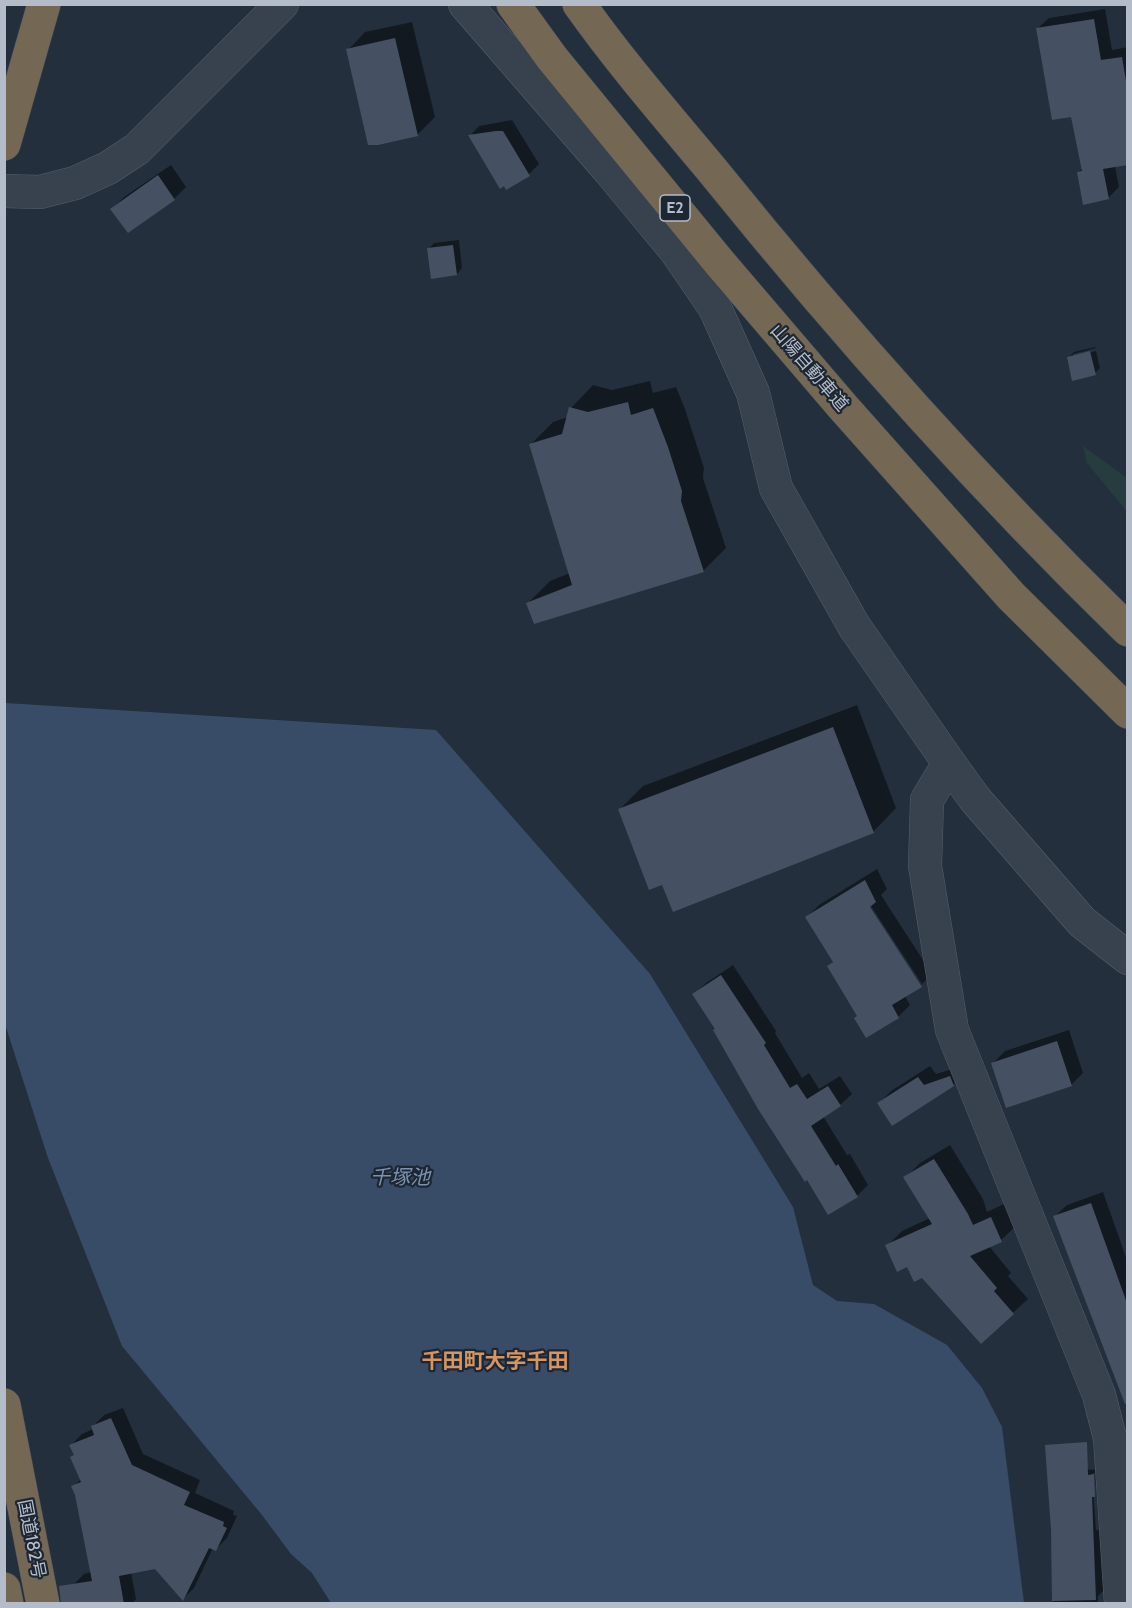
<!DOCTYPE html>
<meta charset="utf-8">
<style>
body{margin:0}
#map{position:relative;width:1132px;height:1608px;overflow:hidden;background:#242f3e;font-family:Cabin,sans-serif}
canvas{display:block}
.frame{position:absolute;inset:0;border:6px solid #b4bcc9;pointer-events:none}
</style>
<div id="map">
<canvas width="1132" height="1608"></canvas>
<div class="frame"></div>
</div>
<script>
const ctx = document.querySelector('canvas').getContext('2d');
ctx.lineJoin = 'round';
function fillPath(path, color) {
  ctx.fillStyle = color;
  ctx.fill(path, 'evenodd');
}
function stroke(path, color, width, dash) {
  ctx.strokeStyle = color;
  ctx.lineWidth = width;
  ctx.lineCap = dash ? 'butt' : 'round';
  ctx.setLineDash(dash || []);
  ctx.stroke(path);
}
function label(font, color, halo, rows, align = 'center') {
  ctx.font = font + ' Cabin,"Noto Sans JP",sans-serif';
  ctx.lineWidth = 4.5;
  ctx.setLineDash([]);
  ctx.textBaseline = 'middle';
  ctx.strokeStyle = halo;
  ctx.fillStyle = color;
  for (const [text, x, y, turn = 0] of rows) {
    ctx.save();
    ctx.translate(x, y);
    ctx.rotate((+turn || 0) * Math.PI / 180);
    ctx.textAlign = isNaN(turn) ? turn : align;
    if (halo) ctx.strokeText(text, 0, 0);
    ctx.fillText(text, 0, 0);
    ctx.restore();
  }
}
fillPath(new Path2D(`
 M 1083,446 L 1127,478 L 1127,512 L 1087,463 Z`), '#263c3f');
fillPath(new Path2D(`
 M 5,703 L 436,730 L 650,974 L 793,1207 L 813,1285 L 837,1301 L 874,1304 L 947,1345 L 982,1388 L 1002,1427 L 1024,1603 L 331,1603 L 312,1573 L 291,1554 L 262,1515 L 122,1346 L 48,1158 L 5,1024 Z`), '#394c67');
fillPath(new Path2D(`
 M 1105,9 L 1112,50 L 1128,47 L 1128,164 L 1115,166 L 1119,187 L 1108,198 L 1078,173 L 1083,168 L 1072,115 L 1037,29 L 1049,18 Z
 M 412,22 L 435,117 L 417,135 L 370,145 L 348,50 L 365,32 Z
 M 512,120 L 539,164 L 529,174 L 470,136 L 479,126 Z
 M 171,165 L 186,187 L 174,199 L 128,231 L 112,209 L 124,197 Z
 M 459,240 L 462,268 L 457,274 L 429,248 L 434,243 Z
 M 1095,347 L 1096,348 L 1073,354 L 1073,357 L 1096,351 L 1100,368 L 1095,373 L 1068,358 L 1074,352 Z
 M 650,381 L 653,393 L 676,387 L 685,409 L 704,468 L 703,478 L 726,548 L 703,571 L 527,604 L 550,581 L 570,573 L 531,444 L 553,422 L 568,417 L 571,408 L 593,385 L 612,390 Z
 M 857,705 L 896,808 L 873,832 L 663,883 L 620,809 L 643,786 Z
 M 877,869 L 887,889 L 881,895 L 932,974 L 922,984 L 867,900 L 865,901 L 919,985 L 921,985 L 905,996 L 910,1005 L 898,1017 L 866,1036 L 858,1016 L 828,966 L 834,961 L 807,917 L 819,905 Z
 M 733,965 L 776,1031 L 775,1033 L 802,1078 L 809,1073 L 819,1089 L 840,1076 L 852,1094 L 840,1105 L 823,1116 L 847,1155 L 850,1154 L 868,1185 L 857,1196 L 717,1029 L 694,994 L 706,983 Z
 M 1069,1030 L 1083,1073 L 1071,1085 L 993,1063 L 1005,1051 Z
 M 930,1066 L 936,1074 L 962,1066 L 965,1073 L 953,1085 L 879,1103 L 891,1091 Z
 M 950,1145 L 983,1199 L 987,1212 L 1006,1203 L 1016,1226 L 1001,1240 L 989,1246 L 1011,1273 L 1008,1276 L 1028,1299 L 981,1342 L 923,1276 L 887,1246 L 902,1231 L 930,1218 L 905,1178 L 920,1163 Z
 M 1103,1192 L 1128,1263 L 1128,1405 L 1055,1216 L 1067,1205 Z
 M 123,1408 L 143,1454 L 200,1480 L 195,1493 L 234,1511 L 233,1515 L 237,1516 L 227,1538 L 216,1549 L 213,1548 L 194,1588 L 183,1599 L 156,1567 L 131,1572 L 136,1599 L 131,1604 L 76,1604 L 73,1585 L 84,1574 L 91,1572 L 76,1495 L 73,1487 L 81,1479 L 72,1457 L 75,1454 L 71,1445 L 82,1434 L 93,1429 L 92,1427 L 104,1415 Z
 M 1061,1469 L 1105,1470 L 1107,1587 L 1098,1596 L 1098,1604 L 1054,1604 L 1049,1481 ZM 1095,1473 L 1099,1530 L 1096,1530 L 1092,1474 Z`), '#0007');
fillPath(new Path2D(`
 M 1094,19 L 1101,60 L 1122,57 L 1128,93 L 1128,165 L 1103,169 L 1109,199 L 1083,205 L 1077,172 L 1082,171 L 1071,117 L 1052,120 L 1036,28 Z
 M 395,38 L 418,136 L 378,145 L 368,145 L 346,49 Z
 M 496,131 L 503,131 L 530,176 L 506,190 L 504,186 L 500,189 L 468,135 Z
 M 158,175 L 175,200 L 128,233 L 110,209 Z
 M 453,245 L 457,275 L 431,279 L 427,248 Z
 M 1090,351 L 1096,375 L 1072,381 L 1067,357 Z
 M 628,402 L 631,415 L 653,408 L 668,447 L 682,491 L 681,501 L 704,572 L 534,624 L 526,603 L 572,585 L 529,444 L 562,434 L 569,407 L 588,412 Z
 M 833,727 L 874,833 L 673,912 L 662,885 L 649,890 L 618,809 Z
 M 865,880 L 876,902 L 870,907 L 922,987 L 892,1005 L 899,1018 L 866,1038 L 854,1018 L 857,1016 L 827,966 L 833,962 L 805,917 Z
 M 721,975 L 766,1043 L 764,1045 L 790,1088 L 797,1084 L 807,1099 L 828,1086 L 841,1106 L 811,1126 L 836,1166 L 838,1164 L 858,1197 L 828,1215 L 807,1180 L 805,1182 L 758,1109 L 713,1030 L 715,1029 L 692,994 Z
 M 1057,1041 L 1072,1086 L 1006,1108 L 991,1063 Z
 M 950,1076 L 954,1086 L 892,1126 L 877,1103 L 918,1077 L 924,1085 Z
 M 934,1159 L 968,1214 L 973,1225 L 991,1217 L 1002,1242 L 970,1256 L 997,1288 L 994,1291 L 1014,1314 L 981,1344 L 922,1278 L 914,1282 L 907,1267 L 897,1272 L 885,1245 L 932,1224 L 903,1177 Z
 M 1091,1203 L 1128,1306 L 1128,1403 L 1125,1404 L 1053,1216 Z
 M 111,1418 L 132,1465 L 190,1492 L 184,1505 L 224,1522 L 223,1526 L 227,1528 L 216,1551 L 209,1548 L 183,1601 L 155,1569 L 119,1576 L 124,1604 L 61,1604 L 59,1586 L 92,1581 L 75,1495 L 71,1486 L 81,1482 L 70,1457 L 74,1455 L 69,1445 L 94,1435 L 91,1426 Z
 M 1087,1442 L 1088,1475 L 1094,1474 L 1095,1497 L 1092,1497 L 1096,1600 L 1052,1601 L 1051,1530 L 1045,1445 Z`), '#455162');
const minor = new Path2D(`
 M 465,4 L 609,170 L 676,251 L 715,308 L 753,393 L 776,488 L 854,626 L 949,763 L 975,799 L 1082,922 L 1128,958
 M 4,191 L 40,192 L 75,183 L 108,168 L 137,149 L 282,4
 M 949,763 L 927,800 L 925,866 L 952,1030 L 1099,1395 L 1110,1438 L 1121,1604`);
const highway = new Path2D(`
 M 513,4 L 552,58 L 719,262 L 843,407 L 1011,596 L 1128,712
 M 579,4 C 620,62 667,116 712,170 C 842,331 980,486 1128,630
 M 4,144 L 44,4
 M 4,1405 L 43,1604
 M 4,1589 L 7,1604`);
stroke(minor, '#565f6c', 34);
stroke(highway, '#434c59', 34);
stroke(minor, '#38414e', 33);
stroke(highway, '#746855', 33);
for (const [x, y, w] of [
 [675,208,30]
]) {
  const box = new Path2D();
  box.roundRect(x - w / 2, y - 13, w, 26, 4.5);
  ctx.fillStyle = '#1d2633';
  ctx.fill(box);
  stroke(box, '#b4bcc9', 1.5);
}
label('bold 16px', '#b4bcc9', null, [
 ["E2",675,208]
]);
label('18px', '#b4bcc9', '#1d2633', [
 ["山陽自動車道",809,368,49],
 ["国道182号",31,1539,79]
]);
label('italic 20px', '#7c92b1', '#1d2633', [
 ["千塚池",400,1178]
]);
label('bold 21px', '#d59563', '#1d2633', [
 ["千田町大字千田",495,1362]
]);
</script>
